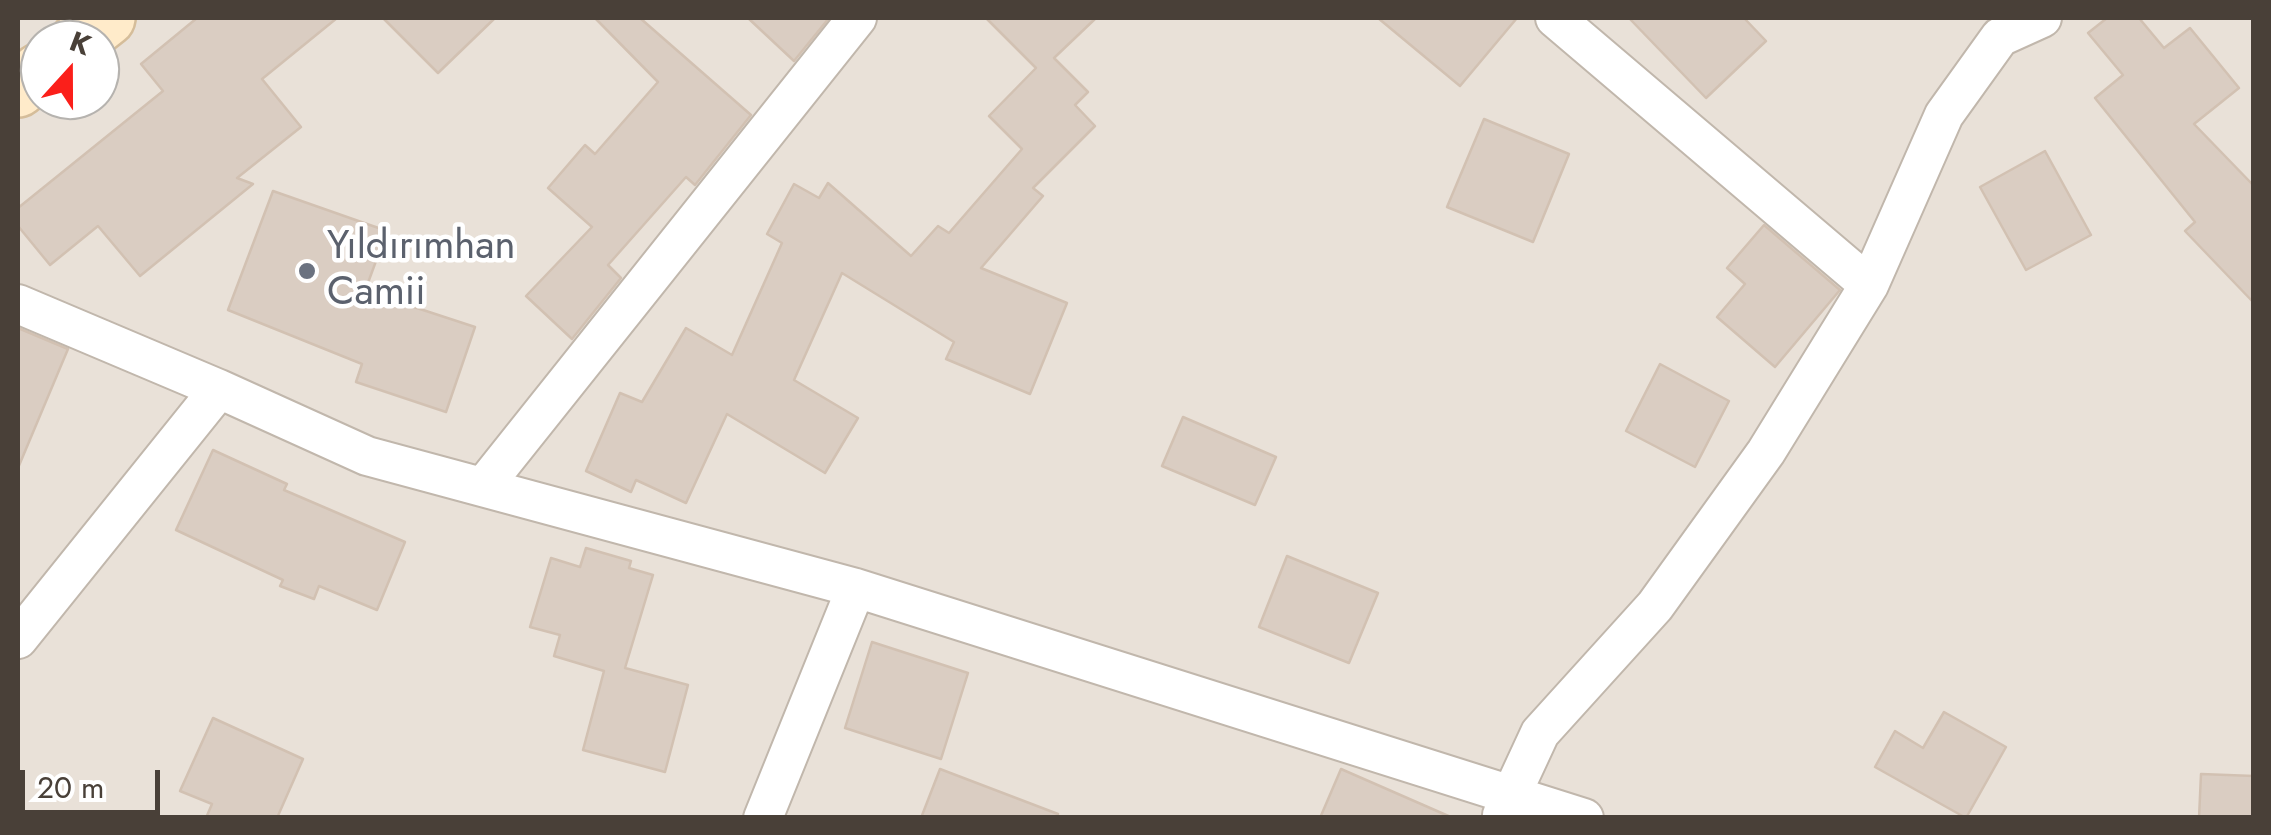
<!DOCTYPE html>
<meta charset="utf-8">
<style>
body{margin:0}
#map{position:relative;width:2271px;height:835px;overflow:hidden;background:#f5f0ea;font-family:Jost,sans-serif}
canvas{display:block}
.frame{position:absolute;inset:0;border:20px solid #494038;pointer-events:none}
.north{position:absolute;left:20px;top:20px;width:100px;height:100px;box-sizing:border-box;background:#fff;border:2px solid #b6b3af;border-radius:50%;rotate:21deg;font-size:28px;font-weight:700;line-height:40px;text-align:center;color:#494038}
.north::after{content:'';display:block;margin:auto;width:35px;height:45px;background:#fb1f1a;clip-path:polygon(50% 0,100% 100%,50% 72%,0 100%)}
.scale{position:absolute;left:20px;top:770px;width:140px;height:45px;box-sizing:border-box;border:5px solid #494038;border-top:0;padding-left:12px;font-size:30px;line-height:35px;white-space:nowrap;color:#494038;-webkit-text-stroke:8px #fff;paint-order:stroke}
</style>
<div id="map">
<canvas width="2271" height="835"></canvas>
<div class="frame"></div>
<div class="north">K</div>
<div class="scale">20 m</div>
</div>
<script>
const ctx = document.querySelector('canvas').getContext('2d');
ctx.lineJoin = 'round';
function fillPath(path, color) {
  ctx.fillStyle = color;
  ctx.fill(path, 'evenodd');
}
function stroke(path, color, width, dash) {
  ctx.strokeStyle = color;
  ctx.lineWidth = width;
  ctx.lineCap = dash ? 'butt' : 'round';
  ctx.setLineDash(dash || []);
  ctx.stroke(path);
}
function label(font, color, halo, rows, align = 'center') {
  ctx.font = font + ' Jost,sans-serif';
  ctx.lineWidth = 9;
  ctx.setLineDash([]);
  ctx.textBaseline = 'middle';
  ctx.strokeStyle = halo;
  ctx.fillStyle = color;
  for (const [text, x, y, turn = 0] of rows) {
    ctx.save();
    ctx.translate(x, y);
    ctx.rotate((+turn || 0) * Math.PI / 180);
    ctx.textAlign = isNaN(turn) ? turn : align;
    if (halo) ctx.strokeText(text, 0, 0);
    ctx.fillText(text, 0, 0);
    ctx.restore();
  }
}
fillPath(new Path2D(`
 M 18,18 L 2253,18 L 2253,817 L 18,817 ZM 40,40 L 100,40 L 100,100 L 40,100 Z`), '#e9e1d8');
const building = new Path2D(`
 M 197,18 L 337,18 L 262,79 L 301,127 L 237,178 L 253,184 L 140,276 L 98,226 L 50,265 L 18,226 L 18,208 L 163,91 L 141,64 Z
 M 383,18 L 495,18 L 438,73 Z
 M 595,18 L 640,18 L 751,115 L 695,185 L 686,177 L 608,265 L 621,278 L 572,339 L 526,296 L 592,227 L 548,188 L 585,145 L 595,154 L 658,82 Z
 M 748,18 L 829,18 L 794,61 Z
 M 986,18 L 1096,18 L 1054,58 L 1088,92 L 1075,105 L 1095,126 L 1033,188 L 1043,196 L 981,268 L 1067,303 L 1030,394 L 946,359 L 954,342 L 842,273 L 794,380 L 858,418 L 825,473 L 727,414 L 686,503 L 636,480 L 631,492 L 586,471 L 620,393 L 642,402 L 686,328 L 732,355 L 782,243 L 767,234 L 794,184 L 819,198 L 828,183 L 911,256 L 938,226 L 949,233 L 1022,149 L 989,116 L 1036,68 Z
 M 1378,18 L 1517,18 L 1460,86 Z
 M 1629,18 L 1744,18 L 1766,41 L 1706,98 Z
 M 2107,18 L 2139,18 L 2164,48 L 2190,28 L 2239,88 L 2194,124 L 2254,186 L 2254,303 L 2185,231 L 2195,222 L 2095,98 L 2123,75 L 2088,33 Z
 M 1484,119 L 1569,154 L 1533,242 L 1447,207 Z
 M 2045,151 L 2091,235 L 2026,270 L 1980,187 Z
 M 273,191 L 387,231 L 365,291 L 475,327 L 446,412 L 356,382 L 362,364 L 228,310 Z
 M 1764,225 L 1840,290 L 1775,367 L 1717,317 L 1745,284 L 1727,268 Z
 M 18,328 L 68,349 L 18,468 Z
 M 1660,364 L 1729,401 L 1695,467 L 1626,431 Z
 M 1183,417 L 1276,457 L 1255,505 L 1162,466 Z
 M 213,450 L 287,484 L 284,490 L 405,542 L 377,610 L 319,586 L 314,599 L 280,586 L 283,580 L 176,530 Z
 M 586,548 L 631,561 L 629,568 L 653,575 L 625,668 L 688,685 L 665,772 L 583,750 L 604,671 L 554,656 L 560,635 L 530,627 L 551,558 L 580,567 Z
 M 1287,556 L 1378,593 L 1349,663 L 1259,627 Z
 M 872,642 L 968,673 L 941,759 L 845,728 Z
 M 1944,712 L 2006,747 L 1966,818 L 1875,767 L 1895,731 L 1923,748 Z
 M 213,718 L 303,759 L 277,818 L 206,818 L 212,804 L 180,791 Z
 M 940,769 L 1058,814 L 1057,818 L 921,818 Z
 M 1341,769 L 1453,818 L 1320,818 Z
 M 2201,774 L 2254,776 L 2254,818 L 2199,818 Z`);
fillPath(building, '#dacdc2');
stroke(building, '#d2c1b2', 2.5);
const street = new Path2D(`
 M 1555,18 L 1869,285
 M 18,304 L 219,389 L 367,456 L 856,588 L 1584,818
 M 483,487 L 857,18
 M 18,639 L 219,389
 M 1502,815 L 1540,733 L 1655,606 L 1766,452 L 1869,285 L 1944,115 L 2000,37 L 2042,18
 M 763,818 L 856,588`);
const secondary = new Path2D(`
 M 79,40 L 107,18
 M 18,89 L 40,71`);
stroke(street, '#c1b7ac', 42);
stroke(secondary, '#d5bd9a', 60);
stroke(street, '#fff', 38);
stroke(secondary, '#ffebca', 55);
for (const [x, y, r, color] of [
 [307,271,10,"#6b7280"]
]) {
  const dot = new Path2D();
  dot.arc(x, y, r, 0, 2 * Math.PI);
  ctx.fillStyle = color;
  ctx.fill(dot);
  stroke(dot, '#fff', 4);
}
label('40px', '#5b616d', '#fff', [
 ["Yıldırımhan",327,248],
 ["Camii",327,294]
], 'left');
</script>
